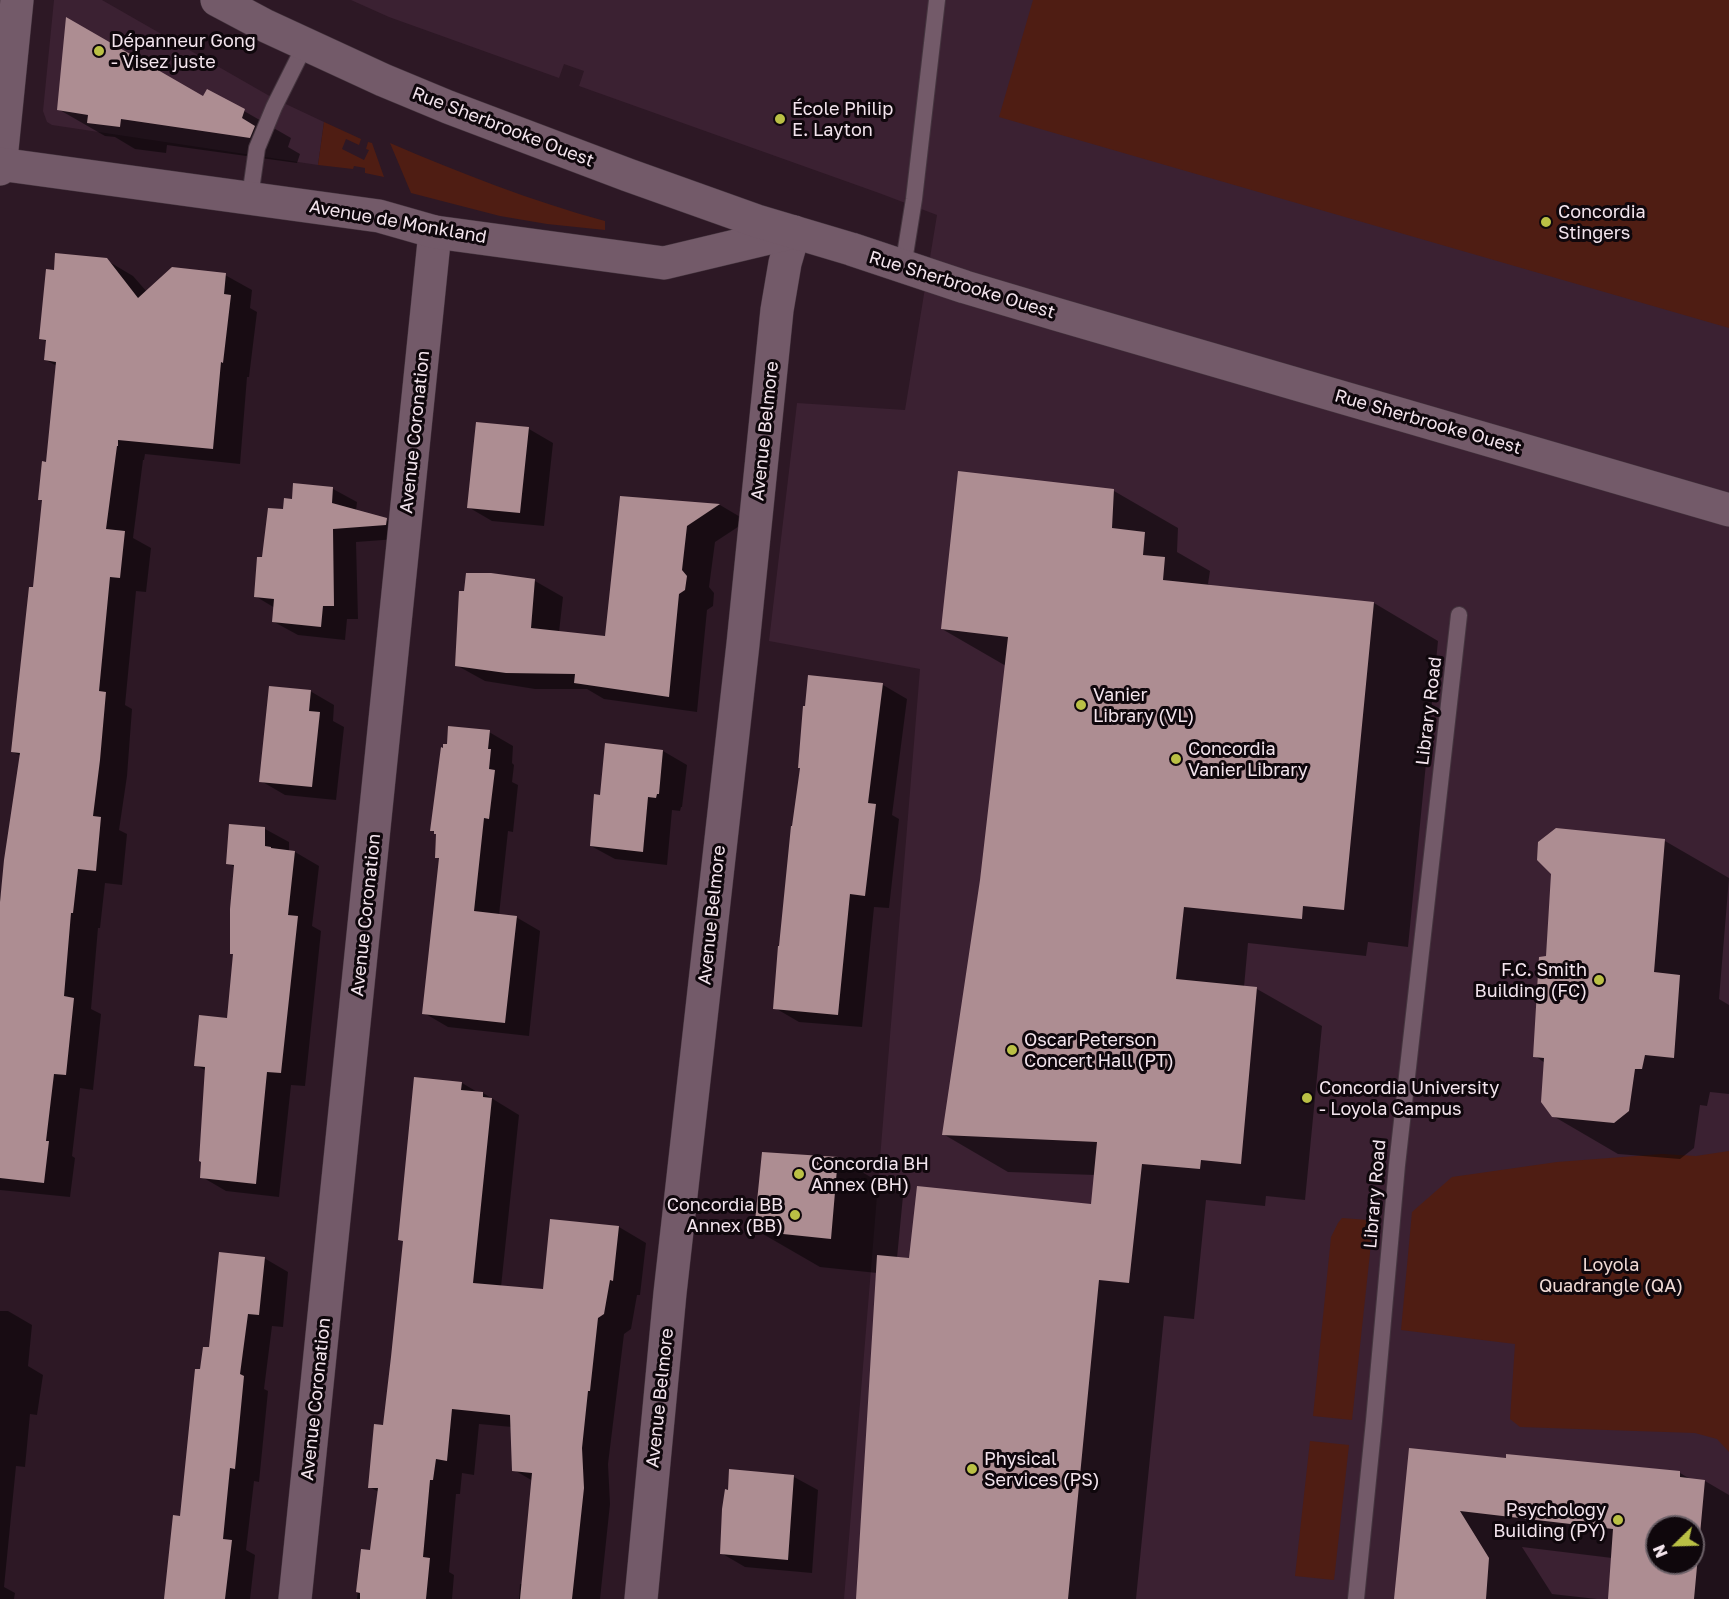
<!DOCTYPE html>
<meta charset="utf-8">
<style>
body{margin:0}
#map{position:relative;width:1729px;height:1599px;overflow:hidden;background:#2d1825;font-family:"Golos Text",sans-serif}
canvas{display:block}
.north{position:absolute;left:1645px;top:1515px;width:60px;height:60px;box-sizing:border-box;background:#0f070c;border:2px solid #6a5f66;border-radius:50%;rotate:247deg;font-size:16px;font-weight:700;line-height:24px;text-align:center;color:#f3e4ed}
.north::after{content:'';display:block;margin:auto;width:21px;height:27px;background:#bac045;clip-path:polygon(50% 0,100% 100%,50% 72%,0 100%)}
</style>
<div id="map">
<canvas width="1729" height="1599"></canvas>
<div class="north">N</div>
</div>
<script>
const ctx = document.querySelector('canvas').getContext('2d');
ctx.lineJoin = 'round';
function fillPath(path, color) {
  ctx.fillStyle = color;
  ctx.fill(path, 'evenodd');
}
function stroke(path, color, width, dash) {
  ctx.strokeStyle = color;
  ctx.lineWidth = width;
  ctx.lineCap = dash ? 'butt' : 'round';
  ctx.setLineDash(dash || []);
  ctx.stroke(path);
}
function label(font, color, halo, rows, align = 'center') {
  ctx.font = font + ' "Golos Text",sans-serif';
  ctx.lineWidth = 6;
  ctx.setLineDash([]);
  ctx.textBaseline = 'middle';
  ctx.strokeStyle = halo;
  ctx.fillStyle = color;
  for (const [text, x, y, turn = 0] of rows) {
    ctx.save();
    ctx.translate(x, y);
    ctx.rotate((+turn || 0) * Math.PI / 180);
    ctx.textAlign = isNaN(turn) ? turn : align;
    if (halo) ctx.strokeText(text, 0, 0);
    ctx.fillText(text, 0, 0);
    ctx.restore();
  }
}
fillPath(new Path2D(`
 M 54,0 L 102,0 L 273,98 L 324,122 L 318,165 L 52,125 L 47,122 L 43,111 Z
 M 351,0 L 1729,0 L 1729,1599 L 844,1599 L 920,669 L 769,641 L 797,403 L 905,410 L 937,215 L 879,193 L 579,86 L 584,71 L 564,64 L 559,78 L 389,17 ZM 1657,1527 L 1693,1527 L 1693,1563 L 1657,1563 Z`), '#3b2132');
fillPath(new Path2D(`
 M 1033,0 L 1729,0 L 1729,328 L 999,117 Z
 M 324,122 L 361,139 L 359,145 L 346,139 L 342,149 L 364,160 L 369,150 L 366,149 L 368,142 L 372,143 L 384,177 L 365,173 L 365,168 L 354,166 L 353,169 L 318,165 Z
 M 390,143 C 460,173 531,201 605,221 L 605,230 L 547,224 L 500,216 L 411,193 Z
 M 1729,1151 L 1729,1452 L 1717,1439 L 1695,1433 L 1520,1427 L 1510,1419 L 1515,1344 L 1401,1330 L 1412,1212 L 1452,1177 L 1557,1162 L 1662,1154 L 1696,1156 Z
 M 1342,1218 L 1368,1220 L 1371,1228 L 1370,1253 L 1352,1420 L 1313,1416 L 1331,1237 L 1338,1223 Z
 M 1310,1441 L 1349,1445 L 1334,1580 L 1295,1576 Z`), '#4f1d13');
fillPath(new Path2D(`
 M 204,98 L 244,111 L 291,138 L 288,147 L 300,154 L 297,163 L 167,145 L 166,153 L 135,149 L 115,137 L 105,136 L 58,109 Z
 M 106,260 L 133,276 L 147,292 L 225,275 L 252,290 L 250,308 L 257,312 L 249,377 L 247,377 L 240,464 L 145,454 L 144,460 L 143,460 L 133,538 L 151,548 L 146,592 L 136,591 L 125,705 L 132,709 L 127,776 L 119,830 L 127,834 L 122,885 L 105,883 L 100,928 L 98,928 L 91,1009 L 101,1014 L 93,1090 L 80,1088 L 72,1156 L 75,1158 L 70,1197 L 0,1190 L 0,900 L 21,756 L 13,752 L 34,589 L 43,501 L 40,499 L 48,463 L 57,366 L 46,360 L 48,342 L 40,338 L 55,271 Z
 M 477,424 L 529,429 L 553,443 L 544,526 L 492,521 L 468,507 Z
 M 333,489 L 357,502 L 356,511 L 386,520 L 410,534 L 410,538 L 356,542 L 358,619 L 347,619 L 345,640 L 298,635 L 274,622 L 275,608 L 255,596 L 264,559 L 284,511 L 293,500 Z
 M 1114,491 L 1178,528 L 1177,552 L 1210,571 L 1208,584 L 1213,586 L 1374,603 L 1438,641 L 1408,947 L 1368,942 L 1366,956 L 1248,943 L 1244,987 L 1257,989 L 1322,1026 L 1305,1200 L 1266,1196 L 1265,1206 L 1206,1200 L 1194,1319 L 1164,1316 L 1136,1599 L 858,1599 L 877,1273 L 820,1267 L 756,1230 L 763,1153 L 838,1158 L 903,1196 L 897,1258 L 911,1259 L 1093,1205 L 1095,1175 L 1008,1172 L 943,1134 L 982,881 L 1006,666 L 942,629 Z
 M 622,498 L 720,505 L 747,521 L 715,542 L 709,587 L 714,593 L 713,606 L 707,610 L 697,712 L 604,699 L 587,689 L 535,689 L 485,681 L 456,665 L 535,581 L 563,597 L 559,632 L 606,637 Z
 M 810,677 L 883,685 L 907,699 L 892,815 L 899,819 L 889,908 L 874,907 L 862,1027 L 799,1022 L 775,1008 L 801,768 Z
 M 310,691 L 334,705 L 333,721 L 344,727 L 336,800 L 285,795 L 261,781 Z
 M 489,732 L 513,746 L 512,763 L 514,765 L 512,782 L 518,785 L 513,832 L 508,831 L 499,915 L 516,917 L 540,931 L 529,1036 L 448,1027 L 424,1013 L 440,859 L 436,857 L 438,835 L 432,830 Z
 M 663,751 L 687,765 L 682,807 L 681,807 L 680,811 L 672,810 L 667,865 L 615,859 L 591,846 Z
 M 265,829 L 289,842 L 289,851 L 295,852 L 319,866 L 312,926 L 321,931 L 305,1086 L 291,1085 L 279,1197 L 226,1191 L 202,1177 L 207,1071 L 195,1065 L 229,1020 L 234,955 L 231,953 L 236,868 L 228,863 Z
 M 1665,841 L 1729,878 L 1719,999 L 1729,1005 L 1729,1094 L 1710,1092 L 1707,1106 L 1700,1105 L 1694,1148 L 1680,1159 L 1618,1154 L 1553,1116 L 1545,1063 L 1535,1056 L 1547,958 Z
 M 462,1083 L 479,1093 L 483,1093 L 519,1115 L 501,1287 L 544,1291 L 619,1227 L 646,1243 L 640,1295 L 637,1295 L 631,1329 L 624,1334 L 608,1464 L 610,1504 L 600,1599 L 519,1599 L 520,1584 L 523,1584 L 533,1481 L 514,1470 L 512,1427 L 479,1424 L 474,1475 L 462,1473 L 460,1494 L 456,1494 L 449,1572 L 454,1575 L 452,1599 L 357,1599 L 362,1551 L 371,1552 L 379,1492 L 369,1487 L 385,1427 L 404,1242 L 400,1239 Z
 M 264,1258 L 288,1272 L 283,1327 L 272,1326 L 264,1389 L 268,1391 L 259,1482 L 254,1481 L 246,1550 L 255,1555 L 250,1599 L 166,1599 L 182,1517 L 201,1371 L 210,1349 Z
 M 0,1311 L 8,1311 L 32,1325 L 28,1366 L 43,1375 L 37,1415 L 30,1414 L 25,1467 L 16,1466 L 4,1587 L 15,1593 L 14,1599 L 0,1599 Z
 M 1411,1449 L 1508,1459 L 1680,1473 L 1692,1480 L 1705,1481 L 1729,1495 L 1729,1599 L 1609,1599 L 1612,1558 L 1522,1547 L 1552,1594 L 1597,1599 L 1396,1599 ZM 1657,1527 L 1693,1527 L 1693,1563 L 1657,1563 Z
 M 794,1477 L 818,1490 L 812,1573 L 745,1567 L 721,1553 Z`), '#0007');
fillPath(new Path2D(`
 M 66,17 L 203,96 L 207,89 L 245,109 L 242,118 L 255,126 L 250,138 L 121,119 L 120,127 L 87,123 L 88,115 L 57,110 Z
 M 55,253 L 107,258 L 138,298 L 172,267 L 226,273 L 224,294 L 231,295 L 223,363 L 221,362 L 213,449 L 118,440 L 118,446 L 117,446 L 106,529 L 125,531 L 120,578 L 110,577 L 99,691 L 106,692 L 100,760 L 93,816 L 101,817 L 96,871 L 78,869 L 73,913 L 71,913 L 64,996 L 74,998 L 66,1075 L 54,1074 L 46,1141 L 49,1141 L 44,1183 L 0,1178 L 0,902 L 4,860 L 20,753 L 11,752 L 29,587 L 33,587 L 42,500 L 38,500 L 42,461 L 46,462 L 56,362 L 44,360 L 46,340 L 39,339 L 46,269 L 54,270 Z
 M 476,422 L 529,427 L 520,513 L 467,508 Z
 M 958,471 L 1114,489 L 1112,528 L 1145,532 L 1143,555 L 1165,557 L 1163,580 L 1374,602 L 1344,910 L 1303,906 L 1302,919 L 1184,907 L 1176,979 L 1257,987 L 1241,1164 L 1201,1160 L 1200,1169 L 1142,1164 L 1129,1283 L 1099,1280 L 1068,1599 L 856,1599 L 877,1255 L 909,1258 L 917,1186 L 1091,1204 L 1097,1142 L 942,1135 L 980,880 L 1008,637 L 941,629 Z
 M 293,483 L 333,487 L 332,503 L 387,518 L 386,525 L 333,529 L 334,606 L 323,606 L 321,627 L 272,622 L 274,599 L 254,597 L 257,557 L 262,557 L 268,508 L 283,509 L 284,498 L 292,499 Z
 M 620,496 L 720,504 L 687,526 L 682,570 L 687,576 L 685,590 L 679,594 L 669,697 L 574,683 L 575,674 L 506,673 L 455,666 L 459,591 L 464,591 L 466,573 L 491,573 L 535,579 L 531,628 L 605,636 Z
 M 808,675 L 883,683 L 868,803 L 876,804 L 865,896 L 850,894 L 838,1015 L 773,1009 L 778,946 L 779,946 L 791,826 L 792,826 L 800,768 L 798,768 L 803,706 L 805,706 Z
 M 269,686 L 311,690 L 309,711 L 320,712 L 312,787 L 259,782 Z
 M 448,726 L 490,730 L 488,749 L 491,749 L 489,769 L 495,770 L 489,819 L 484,818 L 474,911 L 517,916 L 505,1023 L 422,1014 L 439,858 L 435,858 L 436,834 L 434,834 L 434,831 L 430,831 L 441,747 L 443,748 L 443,744 L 447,744 Z
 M 605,743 L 663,750 L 659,794 L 657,794 L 656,798 L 648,797 L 643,852 L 590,846 L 594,794 L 600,795 Z
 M 229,824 L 265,827 L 265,846 L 271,847 L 271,848 L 295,851 L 288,915 L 298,916 L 281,1073 L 267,1072 L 256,1184 L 200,1178 L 201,1162 L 199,1161 L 205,1067 L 194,1066 L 199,1015 L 227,1018 L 233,954 L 230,954 L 230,909 L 234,865 L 226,864 Z
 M 1556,828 L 1665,839 L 1654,972 L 1680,975 L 1674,1058 L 1645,1055 L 1642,1069 L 1635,1069 L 1629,1111 L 1614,1123 L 1552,1117 L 1541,1102 L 1544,1058 L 1533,1057 L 1539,957 L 1546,956 L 1551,874 L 1537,860 L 1538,842 Z
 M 414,1077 L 462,1082 L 461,1090 L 483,1092 L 483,1097 L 492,1098 L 473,1283 L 543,1289 L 550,1219 L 619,1226 L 613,1281 L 610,1280 L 604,1314 L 598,1318 L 590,1391 L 588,1391 L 582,1448 L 584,1488 L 572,1599 L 520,1599 L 532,1473 L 512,1471 L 510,1415 L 452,1409 L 447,1461 L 436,1459 L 433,1480 L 430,1480 L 423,1557 L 430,1558 L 426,1599 L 360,1599 L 360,1593 L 356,1592 L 361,1549 L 370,1550 L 378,1488 L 368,1488 L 374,1424 L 383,1425 L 391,1357 L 403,1241 L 398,1240 Z
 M 762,1152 L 838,1157 L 831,1239 L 754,1231 Z
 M 219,1252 L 265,1257 L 259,1315 L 248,1314 L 240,1374 L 244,1376 L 235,1469 L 230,1468 L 223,1539 L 232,1540 L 225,1599 L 164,1599 L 173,1515 L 180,1516 L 195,1369 L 200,1369 L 203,1347 L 209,1347 Z
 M 1409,1448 L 1506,1458 L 1506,1454 L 1680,1471 L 1680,1477 L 1705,1480 L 1694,1599 L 1608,1599 L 1613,1529 L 1460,1511 L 1489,1558 L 1486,1599 L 1394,1599 ZM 1657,1527 L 1693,1527 L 1693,1563 L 1657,1563 Z
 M 729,1469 L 794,1475 L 788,1560 L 720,1554 L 722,1509 L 725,1489 L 728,1490 Z`), '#ad8d92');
const service = new Path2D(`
 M 250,197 L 257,148 L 274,107 L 305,45
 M 903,267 L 914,199 L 937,0
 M 1356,1599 L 1374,1421 L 1397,1165 L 1459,615`);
const minor = new Path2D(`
 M 0,169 L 17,0
 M 295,1599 L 435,232
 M 641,1599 L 670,1293 L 743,644 L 777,310 L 785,263 L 794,232`);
const tertiary = new Path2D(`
 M 0,164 L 379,216 L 435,232 L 664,263 L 794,232`);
const secondary = new Path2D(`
 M 217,0 L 266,26 L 383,80 L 448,107 L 628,175 L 757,221 L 851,249 L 965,287 L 1059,315 L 1729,510`);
stroke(service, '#45353f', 18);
stroke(minor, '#45353f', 34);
stroke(tertiary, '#45353f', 34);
stroke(secondary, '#45353f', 34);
stroke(service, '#735a69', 16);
stroke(minor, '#735a69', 33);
stroke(tertiary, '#735a69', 33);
stroke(secondary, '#735a69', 33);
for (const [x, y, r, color] of [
 [99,51,6,"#bac045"],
 [780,119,6,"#bac045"],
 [1546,222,6,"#bac045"],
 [1081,705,6,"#bac045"],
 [1176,759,6,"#bac045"],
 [1599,980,6,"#bac045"],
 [1012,1050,6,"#bac045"],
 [1307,1098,6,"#bac045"],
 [799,1174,6,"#bac045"],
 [795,1215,6,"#bac045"],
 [972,1469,6,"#bac045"],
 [1618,1520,6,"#bac045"]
]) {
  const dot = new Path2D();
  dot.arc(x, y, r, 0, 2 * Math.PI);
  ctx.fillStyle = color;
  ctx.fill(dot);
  stroke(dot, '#0f070c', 2);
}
label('18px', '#f3e4ed', '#0f070c', [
 ["Dépanneur Gong",111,41],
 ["- Visez juste",111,62],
 ["École Philip",792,109],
 ["E. Layton",792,130],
 ["Concordia",1558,212],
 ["Stingers",1558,233],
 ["Vanier",1093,695],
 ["Library (VL)",1093,716],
 ["Concordia",1188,749],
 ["Vanier Library",1188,770],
 ["F.C. Smith",1587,970,"right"],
 ["Building (FC)",1587,991,"right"],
 ["Oscar Peterson",1024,1040],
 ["Concert Hall (PT)",1024,1061],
 ["Concordia University",1319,1088],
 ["- Loyola Campus",1319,1109],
 ["Concordia BH",811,1164],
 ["Annex (BH)",811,1185],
 ["Concordia BB",783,1205,"right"],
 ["Annex (BB)",783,1226,"right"],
 ["Physical",984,1459],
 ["Services (PS)",984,1480],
 ["Psychology",1606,1510,"right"],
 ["Building (PY)",1606,1531,"right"]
], 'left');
label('18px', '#f3e4ed', '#0f070c', [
 ["Rue Sherbrooke Ouest",503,127,21],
 ["Avenue de Monkland",398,222,10],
 ["Rue Sherbrooke Ouest",962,285,17],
 ["Rue Sherbrooke Ouest",1428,422,16],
 ["Avenue Belmore",765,431,-84],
 ["Avenue Coronation",415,432,-84],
 ["Library Road",1429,711,-83],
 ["Avenue Coronation",366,915,-84],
 ["Avenue Belmore",712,915,-84],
 ["Library Road",1375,1194,-85],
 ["Avenue Belmore",660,1398,-84],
 ["Avenue Coronation",316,1399,-84]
]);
label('18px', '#f0dad5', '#0f070c', [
 ["Loyola",1611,1265],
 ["Quadrangle (QA)",1611,1286]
]);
</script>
